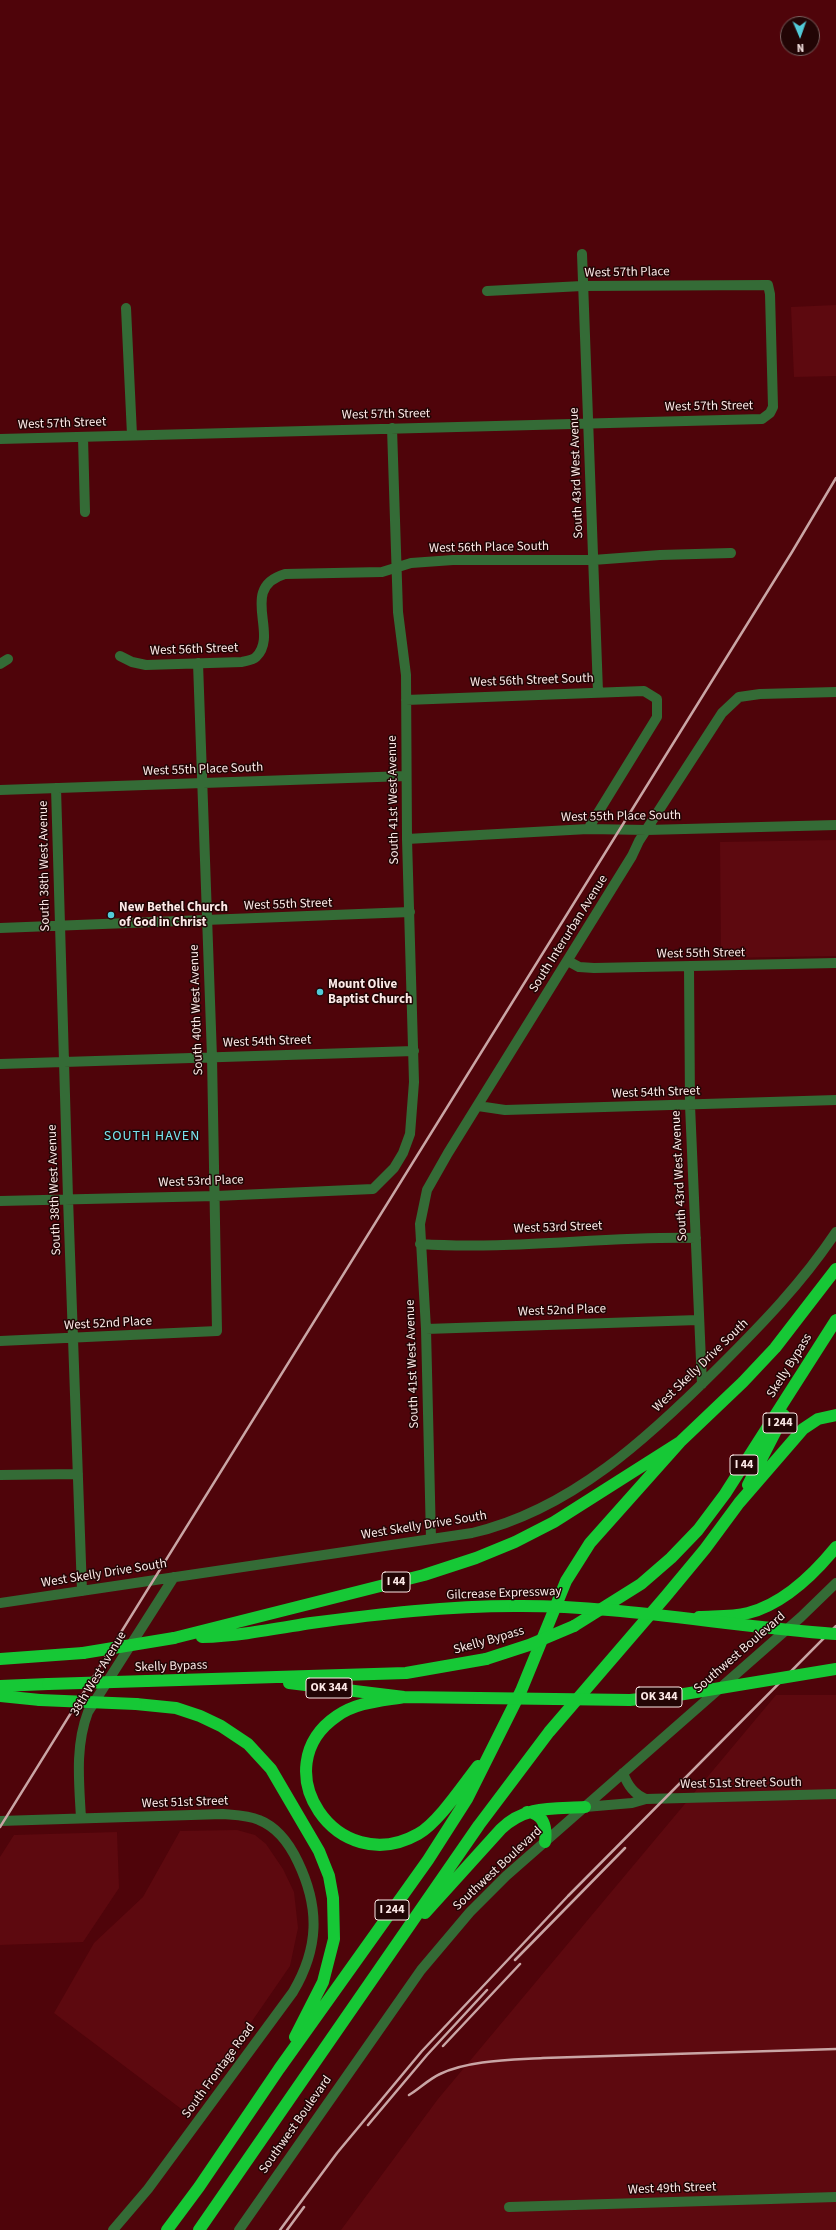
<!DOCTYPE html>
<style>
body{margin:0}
#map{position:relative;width:836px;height:2230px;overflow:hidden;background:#4f040a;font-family:"Source Sans 3",sans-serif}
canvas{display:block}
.north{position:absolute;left:780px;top:16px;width:40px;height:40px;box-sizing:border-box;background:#220505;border:1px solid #79605f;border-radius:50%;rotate:178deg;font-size:11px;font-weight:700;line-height:16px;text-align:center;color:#fbe8e6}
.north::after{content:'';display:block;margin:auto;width:14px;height:18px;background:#52cbd8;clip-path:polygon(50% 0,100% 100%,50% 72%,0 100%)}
</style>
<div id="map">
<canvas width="836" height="2230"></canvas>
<div class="north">N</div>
</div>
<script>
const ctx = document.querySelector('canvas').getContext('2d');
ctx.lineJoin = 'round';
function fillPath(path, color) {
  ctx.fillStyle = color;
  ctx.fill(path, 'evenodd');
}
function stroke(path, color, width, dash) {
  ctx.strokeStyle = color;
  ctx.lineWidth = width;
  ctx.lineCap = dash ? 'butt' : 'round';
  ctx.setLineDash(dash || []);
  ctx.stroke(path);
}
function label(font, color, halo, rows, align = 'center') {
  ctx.font = font + ' "Source Sans 3",sans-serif';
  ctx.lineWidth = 3;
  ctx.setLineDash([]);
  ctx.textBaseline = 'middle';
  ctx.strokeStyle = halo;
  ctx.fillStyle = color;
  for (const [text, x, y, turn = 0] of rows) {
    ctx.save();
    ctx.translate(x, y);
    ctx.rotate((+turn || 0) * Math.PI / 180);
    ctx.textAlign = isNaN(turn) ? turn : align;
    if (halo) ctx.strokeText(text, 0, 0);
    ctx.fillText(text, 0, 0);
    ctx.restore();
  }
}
fillPath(new Path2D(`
 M 836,305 L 836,376 L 794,377 L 791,307 Z
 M 836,840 L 836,956 L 721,958 L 720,842 Z
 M 776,1695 L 836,1695 L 836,2230 L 341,2230 L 438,2099 Z
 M 237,1830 L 255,1835 L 266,1844 L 283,1869 L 294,1892 L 298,1928 L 290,1966 L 188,2114 L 54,2013 L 94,1943 L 143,1897 L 180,1831 Z
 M 117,1832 L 119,1888 L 83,1942 L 0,1945 L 0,1857 L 14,1835 Z`), '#5d090f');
stroke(new Path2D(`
 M 582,254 L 598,692
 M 126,308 L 132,435
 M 83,437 L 85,512
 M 0,439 L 762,419 L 770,413 L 773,407 L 770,294 L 768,285 L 582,286 L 487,291
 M 120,656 L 132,662 L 146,665 L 242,662 C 246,661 253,660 256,657 C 280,634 238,588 285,574 L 382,572 L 411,563 L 453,560 L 593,560 L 660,555 L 731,553
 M 0,664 L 8,659
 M 406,700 L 644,691 L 657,699 L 657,717 L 588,829
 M 56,788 L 68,1198 L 82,1591
 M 0,790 L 406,776
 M 407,839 L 588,829 L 647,830 L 836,825
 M 0,928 L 410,912
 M 568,961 L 579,967 L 594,968 L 836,963
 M 689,967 L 690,1105 L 702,1384
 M 0,1064 L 414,1051
 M 478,1106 L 505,1110 L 836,1100
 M 0,1201 L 216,1196 L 373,1189 L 394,1168 L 403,1153 L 410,1134 L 414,1082 L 407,839 L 406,675 L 398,612 L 392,428
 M 420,1244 C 512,1250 604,1236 696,1238
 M 426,1329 L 698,1320
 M 0,1341 L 217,1331 L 212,1057 L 198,663
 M 0,1475 L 78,1474
 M 431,1539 L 426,1329 L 420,1224 L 427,1190 L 448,1153 L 632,856 L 639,841 L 722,713 L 739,697 L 760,694 L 836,692
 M 0,1603 L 472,1533 C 571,1510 649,1437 719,1367 C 762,1324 802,1283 836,1232
 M 623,1773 C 628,1786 634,1794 646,1799
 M 585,1807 L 632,1803 L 646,1799 L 836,1794
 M 81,1818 C 79,1782 75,1746 88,1712 L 174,1577
 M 0,1821 L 223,1814 C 235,1815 248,1815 259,1820 C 277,1827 290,1845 298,1862 C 320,1908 319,1948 293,1992 L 148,2189 L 113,2230
 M 509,2207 L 836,2197
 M 239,2230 L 421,1970 L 470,1912 L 506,1876 L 801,1617 L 836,1583`), '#346b36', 10);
stroke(new Path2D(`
 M 748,1485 L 784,1415
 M 699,1617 C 715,1616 732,1617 748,1613 C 783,1604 814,1574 836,1547
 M 574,1626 L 641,1584 L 671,1558 L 698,1530 L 725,1494 L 836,1320
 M 202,1637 C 239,1636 274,1629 311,1623 C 378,1614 447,1606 515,1606
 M 174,1638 L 424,1575 L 476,1558 L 515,1542 L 554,1522 L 680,1442 L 743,1382 L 775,1348 L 836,1269
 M 0,1659 L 83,1653
 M 147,1681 L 406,1673 L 486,1659
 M 289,1683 L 404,1697 L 479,1698
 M 0,1686 L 48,1684
 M 0,1696 L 40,1700
 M 404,1697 C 381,1701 357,1702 337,1716 C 262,1767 337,1880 418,1834 C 438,1823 463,1785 478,1766
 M 136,1704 L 176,1708 L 200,1716 L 221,1726 L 248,1744 L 271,1769 L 319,1851 L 329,1876 L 333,1898 L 334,1939 L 323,1982 L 295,2037
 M 527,1812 C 544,1813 547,1828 545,1842
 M 425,1913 L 501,1829 C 526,1805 553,1809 585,1807
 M 167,2230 L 199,2187 L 279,2069 L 428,1860 L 467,1799 L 521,1691 L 566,1581 L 590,1543 L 680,1442
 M 199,2230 L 479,1825 L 549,1732 L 666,1596 L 705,1549 L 739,1503 L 803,1429 L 818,1419 L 836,1415`), '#16c836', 12);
stroke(new Path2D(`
 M 0,1827 L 792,552 L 836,478
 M 515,1960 L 625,1848
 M 443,2046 L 520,1964
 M 409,2095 C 419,2089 429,2079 440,2074 C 469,2060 511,2060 543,2058 L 836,2049
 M 368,2125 L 427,2055 L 487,1990
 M 280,2230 L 337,2153 L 422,2051 L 568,1896 L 836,1626
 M 287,2230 L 304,2207`), '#c9a5a5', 2.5);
stroke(new Path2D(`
 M 515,1606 C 622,1605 729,1627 836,1634
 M 83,1653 L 174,1638
 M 486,1659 L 529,1645 L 574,1626
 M 48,1684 L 147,1681
 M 479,1698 L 630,1700 L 678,1695 L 836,1669
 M 40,1700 L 136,1704`), '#16c836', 12);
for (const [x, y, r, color] of [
 [111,915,4,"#52cbd8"],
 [320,992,4,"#52cbd8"]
]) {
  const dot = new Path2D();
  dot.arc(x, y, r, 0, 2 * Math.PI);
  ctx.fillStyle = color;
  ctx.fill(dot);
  stroke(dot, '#220505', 1.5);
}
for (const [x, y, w] of [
 [780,1423,34],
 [744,1465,28],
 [396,1582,28],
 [329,1688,46],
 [659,1697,46],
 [392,1910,34]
]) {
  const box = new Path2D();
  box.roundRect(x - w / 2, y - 10, w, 20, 3);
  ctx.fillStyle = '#220505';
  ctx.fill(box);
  stroke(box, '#fbe8e6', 1);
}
label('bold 12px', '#fbe8e6', null, [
 ["I 244",780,1423],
 ["I 44",744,1465],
 ["I 44",396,1582],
 ["OK 344",329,1688],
 ["OK 344",659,1697],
 ["I 244",392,1910]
]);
label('13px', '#fbe8e6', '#220505', [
 ["West 57th Place",627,273,-1],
 ["West 57th Street",709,407,-1],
 ["West 57th Street",386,415,-1],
 ["West 57th Street",62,424,-2],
 ["South 43rd West Avenue",577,473,-92],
 ["West 56th Place South",489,548,-1],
 ["West 56th Street",194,650,-2],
 ["West 56th Street South",532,681,-2],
 ["West 55th Place South",203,770,-2],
 ["South 41st West Avenue",394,800,-91],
 ["West 55th Place South",621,817,-1],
 ["South 38th West Avenue",45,866,-91],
 ["West 55th Street",288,905,-2],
 ["South Interurban Avenue",569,934,-58],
 ["West 55th Street",701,954,-1],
 ["South 40th West Avenue",197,1010,-92],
 ["West 54th Street",267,1042,-2],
 ["West 54th Street",656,1093,-2],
 ["South 43rd West Avenue",680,1176,-93],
 ["West 53rd Place",201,1182,-2],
 ["South 38th West Avenue",55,1190,-92],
 ["West 53rd Street",558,1228,-2],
 ["West 52nd Place",562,1311,-2],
 ["West 52nd Place",108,1324,-3],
 ["South 41st West Avenue",413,1364,-92],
 ["West Skelly Drive South",701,1366,-44],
 ["Skelly Bypass",790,1366,-58],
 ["West Skelly Drive South",424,1526,-9],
 ["West Skelly Drive South",104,1574,-9],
 ["Gilcrease Expressway",504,1594,-2],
 ["Skelly Bypass",489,1641,-16],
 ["Southwest Boulevard",740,1653,-41],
 ["Skelly Bypass",171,1667,-2],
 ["38th West Avenue",99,1674,-59],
 ["West 51st Street South",741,1784,-1],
 ["West 51st Street",185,1803,-2],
 ["Southwest Boulevard",498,1869,-43],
 ["South Frontage Road",219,2071,-54],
 ["Southwest Boulevard",296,2125,-55],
 ["West 49th Street",672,2189,-2]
]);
label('bold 13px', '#fbe8e6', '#220505', [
 ["New Bethel Church",119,908],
 ["of God in Christ",119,923],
 ["Mount Olive",328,985],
 ["Baptist Church",328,1000]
], 'left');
ctx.letterSpacing = '1px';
label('14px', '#79e4ef', '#220505', [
 ["SOUTH HAVEN",152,1137]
]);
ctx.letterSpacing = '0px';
</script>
